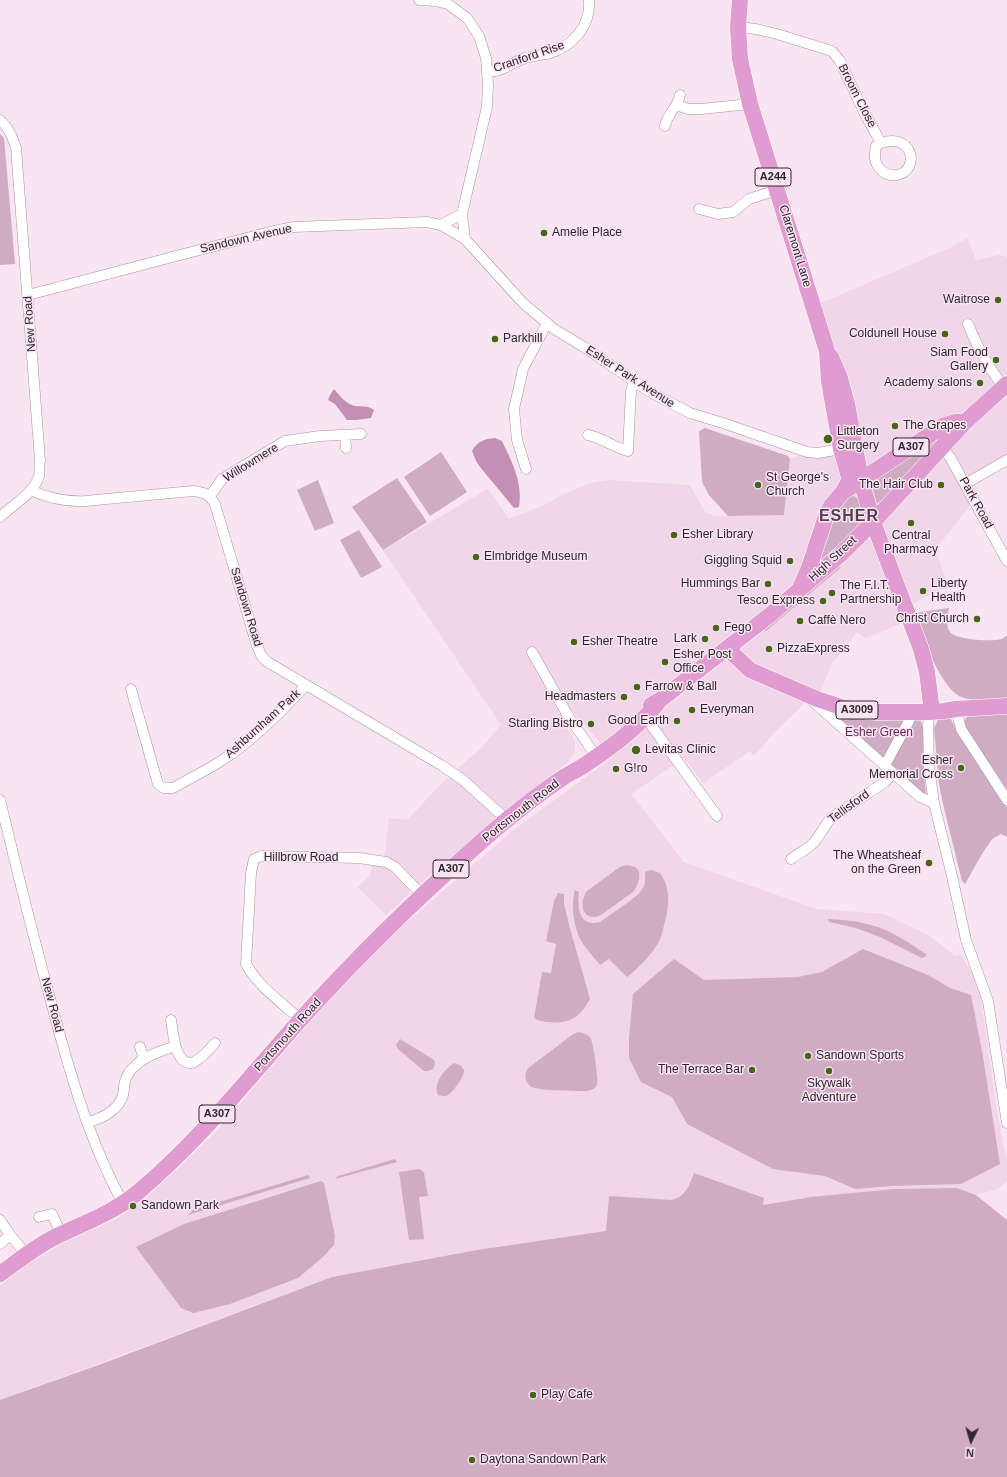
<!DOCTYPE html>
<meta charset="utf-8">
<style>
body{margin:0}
#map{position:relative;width:1007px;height:1477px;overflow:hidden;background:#f9e4f2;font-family:Helvetica,sans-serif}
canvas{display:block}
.north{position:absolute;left:951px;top:1421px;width:40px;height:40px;-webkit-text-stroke:3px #f9e4f2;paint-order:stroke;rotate:185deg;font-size:11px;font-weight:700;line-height:16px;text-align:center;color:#2e262c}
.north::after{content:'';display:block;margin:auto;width:14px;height:18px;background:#2e262c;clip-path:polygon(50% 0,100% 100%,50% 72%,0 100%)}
</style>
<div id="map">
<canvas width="1007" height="1477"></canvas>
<div class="north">N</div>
</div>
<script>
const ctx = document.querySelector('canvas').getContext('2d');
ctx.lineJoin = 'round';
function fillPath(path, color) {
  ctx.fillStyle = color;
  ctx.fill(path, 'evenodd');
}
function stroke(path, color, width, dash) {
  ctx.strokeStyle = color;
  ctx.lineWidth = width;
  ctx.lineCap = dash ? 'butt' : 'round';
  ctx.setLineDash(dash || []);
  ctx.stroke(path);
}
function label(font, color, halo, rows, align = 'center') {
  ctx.font = font + ' Helvetica,sans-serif';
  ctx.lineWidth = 3;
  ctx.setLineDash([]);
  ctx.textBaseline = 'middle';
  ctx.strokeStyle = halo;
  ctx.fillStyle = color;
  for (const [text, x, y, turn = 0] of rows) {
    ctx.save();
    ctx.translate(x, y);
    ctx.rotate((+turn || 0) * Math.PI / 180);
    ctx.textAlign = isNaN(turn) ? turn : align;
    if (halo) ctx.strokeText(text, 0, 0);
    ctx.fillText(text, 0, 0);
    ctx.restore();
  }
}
fillPath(new Path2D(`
 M 967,238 L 976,260 L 999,255 L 1007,257 L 1007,463 L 971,484 L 970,505 L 935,550 L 949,587 L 925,597 L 911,605 L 897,608 L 902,623 L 866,638 L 856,632 L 845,650 L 833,661 L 820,692 L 805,703 L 776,731 L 754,756 L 750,751 L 703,783 L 684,758 L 631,794 L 684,862 L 816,909 L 884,914 L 930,936 L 955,956 L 961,955 L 979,985 L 996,1105 L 1003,1144 L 1007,1160 L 1007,1181 L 998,1189 L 976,1195 L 957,1188 L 811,1197 L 606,1231 L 477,1250 L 332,1277 L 0,1400 L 0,1286 L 26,1265 L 75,1236 L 117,1219 L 143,1201 L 214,1134 L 342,984 L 389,938 L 511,832 L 613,757 L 568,706 L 563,721 L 575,741 L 575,752 L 568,762 L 511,807 L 423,881 L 386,915 L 357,887 L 370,876 L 372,866 L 385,853 L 389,818 L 407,820 L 445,780 L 481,748 L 501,725 L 383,550 L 488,489 L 509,519 L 542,506 L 564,494 L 594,482 L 609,480 L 690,485 L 705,512 L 715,516 L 784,515 L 790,459 L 813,450 L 836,445 L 821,353 L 807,309 L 952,247 Z`), '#f1d5e8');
fillPath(new Path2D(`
 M 0,134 L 4,138 L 15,264 L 0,265 Z
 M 705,428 L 788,456 L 790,459 L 784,515 L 728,516 L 709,495 L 702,482 L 699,431 Z
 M 947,431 L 905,480 L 877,504 L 871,482 Z
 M 441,452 L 467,492 L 430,516 L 404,477 Z
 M 397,478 L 427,522 L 383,550 L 352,507 Z
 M 318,480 L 334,523 L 315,531 L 297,490 Z
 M 850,496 C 862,495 862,509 864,519 L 863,522 L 822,562 L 820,562 L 818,558 L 837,511 Z
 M 359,530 L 382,567 L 361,578 L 340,540 Z
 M 841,564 L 840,568 L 766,631 L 764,629 Z
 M 949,608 C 948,614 945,627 950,632 C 956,640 992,642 1002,639 C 1003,639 1006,636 1007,635 L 1007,633 L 1007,699 C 993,699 977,702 964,698 C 940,691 923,635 914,613 Z
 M 820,703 L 906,718 L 885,757 L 882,757 Z
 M 1007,712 L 1007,794 L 968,734 L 964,722 L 967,716 Z
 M 949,716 L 959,734 L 1007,808 L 1007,837 L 1001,834 L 992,839 L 982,854 L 965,884 L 962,881 L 943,804 L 939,784 L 934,728 L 939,718 Z
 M 912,719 L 920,719 L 923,727 L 923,765 L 926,793 L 925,795 L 892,766 L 891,763 Z
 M 627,865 L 635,867 L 639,871 C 640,880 638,885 633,892 L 601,915 C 583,923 578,904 587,891 L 620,867 Z
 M 651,870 L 660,873 C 672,890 669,909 663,929 C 662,933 661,939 658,943 C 650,957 639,967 627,977 L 609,959 L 600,965 C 594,957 584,947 579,937 C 573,922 571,904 575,890 L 579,892 C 577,907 579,928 600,922 C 609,915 639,897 643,888 C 646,883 645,877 645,872 Z
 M 558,893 L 564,894 L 564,903 L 569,925 L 590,999 C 580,1017 570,1024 549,1022 C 543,1022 540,1021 534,1018 L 542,972 L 551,973 L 556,944 L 546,941 L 554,901 Z
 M 828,919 C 843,920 859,921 874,926 C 893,931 910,944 926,954 L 926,956 L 922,958 L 880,937 L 856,928 L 829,922 Z
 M 863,949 L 928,975 L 950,988 L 971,995 L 982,1051 L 1000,1164 L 961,1184 L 892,1186 L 855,1189 L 825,1176 L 773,1169 L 687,1124 L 672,1097 L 641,1082 L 629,1058 L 629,1038 L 633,994 L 674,959 L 704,980 L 798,977 L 822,972 Z
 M 578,1032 C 583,1033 588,1034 591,1039 C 593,1043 599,1081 597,1085 C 595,1089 591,1090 587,1091 C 577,1091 536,1091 530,1086 C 524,1081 525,1075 527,1069 L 572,1035 Z
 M 400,1039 L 434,1060 L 435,1063 C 434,1070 431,1071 424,1071 L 398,1049 L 396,1045 Z
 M 454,1063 L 460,1065 C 461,1066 463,1069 464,1070 C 465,1076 453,1092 448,1095 C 445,1097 442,1096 438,1095 C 433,1083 444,1070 454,1063 Z
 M 395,1159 L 397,1162 L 335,1179 L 338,1176 Z
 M 420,1169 L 424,1173 L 428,1196 L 419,1197 L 424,1239 L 409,1240 L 399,1172 Z
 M 694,1173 L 764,1198 L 763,1205 L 811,1197 L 894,1189 L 957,1188 L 976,1195 L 1007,1220 L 1007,1477 L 0,1477 L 0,1400 L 104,1363 L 332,1277 L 477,1250 L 606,1231 L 609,1196 L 672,1200 C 686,1196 689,1186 694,1173 Z
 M 308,1175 L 310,1178 L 188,1215 L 193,1210 Z
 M 321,1181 L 324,1183 L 335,1236 L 334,1245 L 323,1257 L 298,1278 L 230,1304 L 193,1313 L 181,1308 L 136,1247 L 184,1224 Z`), '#d0abc4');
fillPath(new Path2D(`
 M 334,389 C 340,396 346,404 355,406 C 362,407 368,405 374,410 L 371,418 L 356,420 L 347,420 L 335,404 L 328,400 L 330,395 Z
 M 495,438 L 502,441 C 512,462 523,483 519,507 L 514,508 L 480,467 L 476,461 L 472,451 C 478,441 484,439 495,438 Z`), '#c48fb4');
const street = new Path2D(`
 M 419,0 L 435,1 L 448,4 L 467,18 L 479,36 L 486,58 L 488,85 L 487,107 L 462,214 L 465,239 L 523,303 L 554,329 L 584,347 L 650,392 L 690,413 L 723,423 L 807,452 L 818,453 L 846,448
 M 738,27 L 756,29 L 777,34 L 832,51 L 840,61 L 864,112 L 881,143 C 914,132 920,171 897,175 C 892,176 887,175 882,171 C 874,164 874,156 876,146 L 881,143
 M 488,72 C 506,71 510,63 525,58 C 532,56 540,55 547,54 C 572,47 591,27 589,0
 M 677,105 L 688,109 L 701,109 L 750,104
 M 0,120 C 9,128 12,136 16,148 L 40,460 C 39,465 40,471 39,476 C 35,492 12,506 0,517
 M 665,126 C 667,114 678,107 680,95
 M 699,209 L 718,214 L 733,212 L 749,199 L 777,190
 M 441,225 L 462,214
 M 28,295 L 180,255 L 274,231 L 294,227 L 427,222 L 441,225 L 465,239
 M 968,324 C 977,346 989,369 1004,387
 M 345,435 L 346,448
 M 588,435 C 603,438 613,447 628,451 L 631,391 L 634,381
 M 941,448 L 950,457 L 1007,561
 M 526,469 L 517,440 L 514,409 L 523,369 L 547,323
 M 965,484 L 1007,460
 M 30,490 C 48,498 66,502 85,501 L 193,491 C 204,492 209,494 215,504 L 257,646 L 261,655 L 266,661 L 441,765 L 463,780 L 507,820
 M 210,496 L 222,479 L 285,441 L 320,436 L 361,434
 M 532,652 L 567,714 L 591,749
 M 131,689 L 158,784 L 164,788 L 173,788 C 190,778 208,770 224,759 C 252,741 283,710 306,685
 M 810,699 L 920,797 L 934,803
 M 956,709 L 961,729 L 1007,800
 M 930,712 L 928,725 L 929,768 L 934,803 L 952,876 L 966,940 L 988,1001 L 1007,1123
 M 646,718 L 717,816
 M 885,765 L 909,721 L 910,711
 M 0,800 C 16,866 32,932 50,998 C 68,1067 88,1139 123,1203
 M 791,859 C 799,853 810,848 816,840 C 822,832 825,825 831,818 L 885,782 L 893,773
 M 171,1020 C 173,1031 175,1069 194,1062 C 202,1058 209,1050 215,1043
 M 301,1020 C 282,1003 258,986 246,964 L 251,873 L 254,859 L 261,856 L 359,858 L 386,862 L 395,867 L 422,895
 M 140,1047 L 144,1059
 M 88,1122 C 103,1118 118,1111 123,1095 C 124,1092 124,1089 124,1086 C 125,1078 130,1070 136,1065 C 147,1055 162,1051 175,1046
 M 39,1217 L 52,1214 L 61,1234
 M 0,1220 L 10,1235
 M 0,1244 L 10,1235 L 26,1254`);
const primary = new Path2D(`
 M 740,0 L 738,27 L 740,59 L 750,104 L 827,351 L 829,381 L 841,449 L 849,477 L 848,483 L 843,492
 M 831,357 L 840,378 L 847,404 L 861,480 L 873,522 L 921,649 L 927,672 L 931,704 L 930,712
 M 801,586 L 809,568 L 827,513 L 831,506 L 843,492 L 943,426 L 956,422 L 965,422
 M 732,645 L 732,653 L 750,670 L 817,699 L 844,708 L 876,712 L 930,712 L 944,711 L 956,709 L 1007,706
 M 651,705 L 660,700 L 770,615 L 841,554 L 873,522 L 965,422 L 1007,384
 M 0,1274 C 18,1261 35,1247 55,1237 C 82,1224 113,1213 137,1193 C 198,1142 248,1079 301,1019 C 355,959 413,902 474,848 C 502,823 532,798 564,777 C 570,773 577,770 583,766 C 611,748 640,726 660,700`);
stroke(street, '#a693a0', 11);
stroke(primary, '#fff', 17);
stroke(street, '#fff', 10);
stroke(primary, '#e09bd0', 16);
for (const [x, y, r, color] of [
 [544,233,4,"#486417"],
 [998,300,4,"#486417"],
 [945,334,4,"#486417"],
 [495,339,4,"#486417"],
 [996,360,4,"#486417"],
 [980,383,4,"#486417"],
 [895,426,4,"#486417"],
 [828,439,5,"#486417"],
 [758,485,4,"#486417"],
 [941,485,4,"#486417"],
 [911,523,4,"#486417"],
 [674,535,4,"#486417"],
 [476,557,4,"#486417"],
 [790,561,4,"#486417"],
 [768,584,4,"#486417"],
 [923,591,4,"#486417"],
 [832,593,4,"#486417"],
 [823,601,4,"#486417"],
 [977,619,4,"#486417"],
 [800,621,4,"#486417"],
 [716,628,4,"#486417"],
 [705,639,4,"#486417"],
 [574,642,4,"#486417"],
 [769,649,4,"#486417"],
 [665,662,4,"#486417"],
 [637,687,4,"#486417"],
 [624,697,4,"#486417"],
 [692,710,4,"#486417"],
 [677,721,4,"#486417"],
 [591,724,4,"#486417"],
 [636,750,5,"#486417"],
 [961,768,4,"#486417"],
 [616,769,4,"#486417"],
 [929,863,4,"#486417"],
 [808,1056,4,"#486417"],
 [752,1070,4,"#486417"],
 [829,1071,4,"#486417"],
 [133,1206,4,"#486417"],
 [533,1395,4,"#486417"],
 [472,1460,4,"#486417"]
]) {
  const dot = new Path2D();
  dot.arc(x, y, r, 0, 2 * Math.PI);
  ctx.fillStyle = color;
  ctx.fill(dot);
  stroke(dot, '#f9e4f2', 1.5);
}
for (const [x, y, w] of [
 [773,177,36],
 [911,447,36],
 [857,710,42],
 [451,869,36],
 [217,1114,36]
]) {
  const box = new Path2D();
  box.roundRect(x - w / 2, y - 9, w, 18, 3);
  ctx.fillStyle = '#f9e4f2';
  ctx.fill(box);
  stroke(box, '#2e262c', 1);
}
label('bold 11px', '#2e262c', null, [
 ["A244",773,177],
 ["A307",911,447],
 ["A3009",857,710],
 ["A307",451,869],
 ["A307",217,1114]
]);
label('12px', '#2e262c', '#f9e4f2', [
 ["Cranford Rise",529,57,-19],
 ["Broom Close",857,96,63],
 ["Sandown Avenue",246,239,-13],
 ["Claremont Lane",795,246,73],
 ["New Road",30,324,-94],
 ["Esher Park Avenue",630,377,33],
 ["Willowmere",251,463,-32],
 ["Park Road",976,503,61],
 ["High Street",833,559,-43],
 ["Sandown Road",246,607,73],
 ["Ashburnham Park",263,724,-42],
 ["Tellisford",849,807,-36],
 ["Portsmouth Road",521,811,-38],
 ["Hillbrow Road",301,858],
 ["New Road",52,1005,75],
 ["Portsmouth Road",288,1035,-48]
]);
label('12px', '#2e262c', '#f9e4f2', [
 ["Amelie Place",552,233],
 ["Waitrose",990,300,"right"],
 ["Coldunell House",937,334,"right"],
 ["Parkhill",503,339],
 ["Siam Food",988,353,"right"],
 ["Gallery",988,367,"right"],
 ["Academy salons",972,383,"right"],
 ["The Grapes",903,426],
 ["Littleton",837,432],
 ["Surgery",837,446],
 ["St George's",766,478],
 ["Church",766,492],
 ["The Hair Club",933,485,"right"],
 ["Esher Library",682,535],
 ["Central",911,536,"center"],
 ["Pharmacy",911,550,"center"],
 ["Elmbridge Museum",484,557],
 ["Giggling Squid",782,561,"right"],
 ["Hummings Bar",760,584,"right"],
 ["Liberty",931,584],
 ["Health",931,598],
 ["The F.I.T.",840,586],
 ["Partnership",840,600],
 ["Tesco Express",815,601,"right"],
 ["Christ Church",969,619,"right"],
 ["Caffè Nero",808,621],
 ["Fego",724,628],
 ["Lark",697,639,"right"],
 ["Esher Theatre",582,642],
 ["PizzaExpress",777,649],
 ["Esher Post",673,655],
 ["Office",673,669],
 ["Farrow & Ball",645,687],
 ["Headmasters",616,697,"right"],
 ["Everyman",700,710],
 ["Good Earth",669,721,"right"],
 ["Starling Bistro",583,724,"right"],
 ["Levitas Clinic",645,750],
 ["Esher",953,761,"right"],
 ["Memorial Cross",953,775,"right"],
 ["G!ro",624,769],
 ["The Wheatsheaf",921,856,"right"],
 ["on the Green",921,870,"right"],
 ["Sandown Sports",816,1056],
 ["The Terrace Bar",744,1070,"right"],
 ["Skywalk",829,1084,"center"],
 ["Adventure",829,1098,"center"],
 ["Sandown Park",141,1206],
 ["Play Cafe",541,1395],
 ["Daytona Sandown Park",480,1460]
], 'left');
label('12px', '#662757', '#f9e4f2', [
 ["Esher Green",879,733]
]);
ctx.letterSpacing = '1px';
label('bold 16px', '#52414c', '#f9e4f2', [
 ["ESHER",849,517]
]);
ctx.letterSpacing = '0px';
</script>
